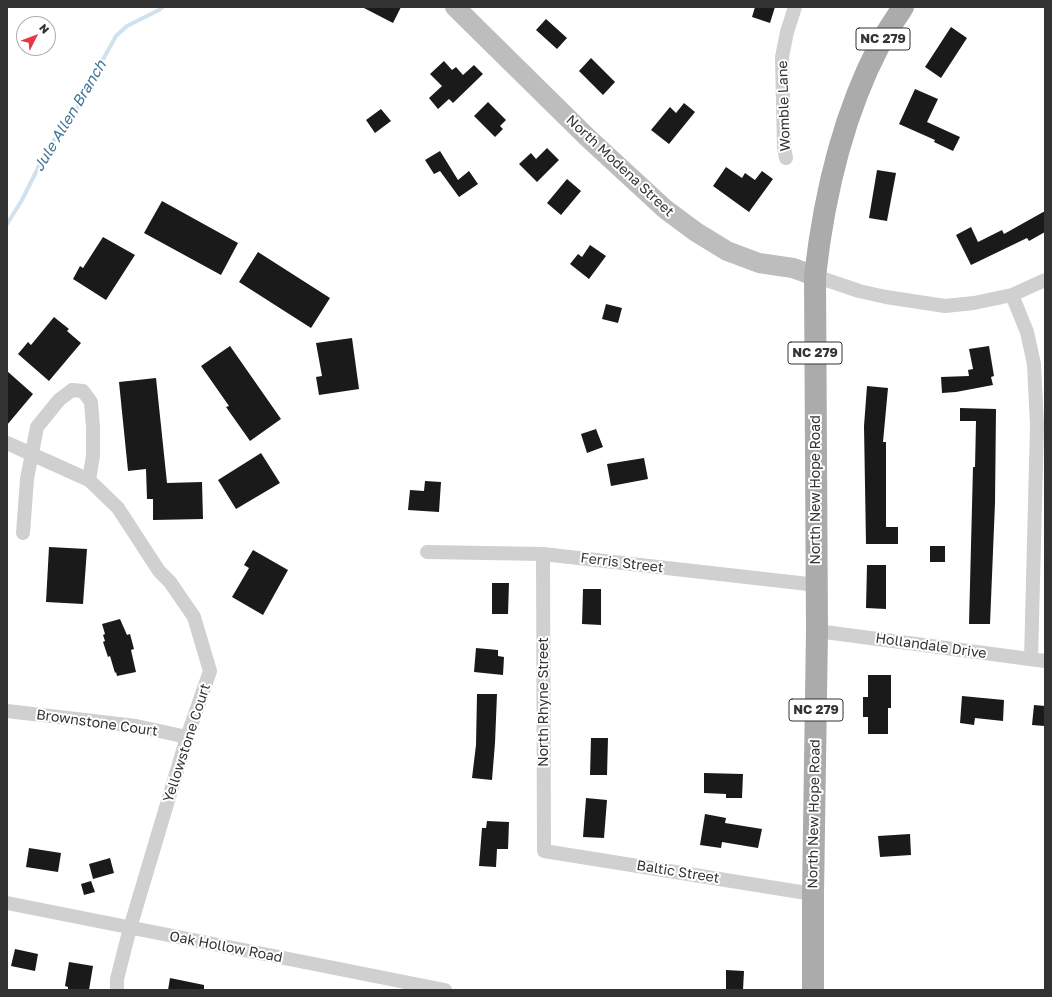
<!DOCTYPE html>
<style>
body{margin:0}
#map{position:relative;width:1052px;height:997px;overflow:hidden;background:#fff;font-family:"Golos Text",sans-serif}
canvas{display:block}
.frame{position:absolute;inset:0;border:8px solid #333;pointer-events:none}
.north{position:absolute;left:16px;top:16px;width:40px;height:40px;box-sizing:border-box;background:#fff;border:1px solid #adadad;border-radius:50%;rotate:48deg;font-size:11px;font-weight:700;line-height:16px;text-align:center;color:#333}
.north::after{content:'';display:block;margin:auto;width:14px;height:18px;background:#e63946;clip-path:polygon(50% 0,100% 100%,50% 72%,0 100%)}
</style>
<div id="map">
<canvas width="1052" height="997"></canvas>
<div class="frame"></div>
<div class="north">N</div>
</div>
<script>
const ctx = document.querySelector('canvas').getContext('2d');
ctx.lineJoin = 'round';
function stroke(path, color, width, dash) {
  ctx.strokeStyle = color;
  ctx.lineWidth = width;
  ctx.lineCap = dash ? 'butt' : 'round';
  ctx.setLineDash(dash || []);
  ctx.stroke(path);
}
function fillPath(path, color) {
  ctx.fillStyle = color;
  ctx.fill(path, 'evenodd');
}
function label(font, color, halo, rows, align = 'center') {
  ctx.font = font + ' "Golos Text",sans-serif';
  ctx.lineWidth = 4;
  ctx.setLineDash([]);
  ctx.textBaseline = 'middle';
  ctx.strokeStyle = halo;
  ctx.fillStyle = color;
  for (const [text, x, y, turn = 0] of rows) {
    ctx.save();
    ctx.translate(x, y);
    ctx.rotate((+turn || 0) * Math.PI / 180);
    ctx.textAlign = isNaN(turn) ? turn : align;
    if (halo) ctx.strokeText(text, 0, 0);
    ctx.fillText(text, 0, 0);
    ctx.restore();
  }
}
stroke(new Path2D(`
 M 7,224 L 22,200 L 47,150 L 85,97 L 89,87 L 93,83 L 101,63 L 116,36 L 127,26 L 159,10 L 163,7`), '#cfe2ee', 4);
fillPath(new Path2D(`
 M 362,7 L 401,7 L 393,23 Z
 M 755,7 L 775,7 L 770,23 L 752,17 Z
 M 546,19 L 567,38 L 557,49 L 536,30 Z
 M 951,27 L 967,38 L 941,78 L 925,67 Z
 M 591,58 L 615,82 L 603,95 L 579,71 Z
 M 444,61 L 452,70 L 456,67 L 463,75 L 474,65 L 483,74 L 453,103 L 449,99 L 438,109 L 429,98 L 442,86 L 430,74 Z
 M 915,89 L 938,99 L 927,122 L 960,137 L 953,151 L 934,142 L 935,140 L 899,124 Z
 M 488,102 L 506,120 L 500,126 L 503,129 L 495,137 L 474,116 Z
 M 684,103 L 695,112 L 669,144 L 651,130 L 670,107 L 676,113 Z
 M 381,109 L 391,121 L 375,133 L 366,120 Z
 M 547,148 L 559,160 L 537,182 L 519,164 L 531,153 L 536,159 Z
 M 440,151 L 458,180 L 469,171 L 478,184 L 459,197 L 440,171 L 434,174 L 425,160 Z
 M 726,167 L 742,178 L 745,173 L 755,180 L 762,171 L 773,179 L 749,212 L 713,186 Z
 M 877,170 L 896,173 L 887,221 L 869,218 Z
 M 567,179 L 581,191 L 561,215 L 547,203 Z
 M 162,201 L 238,243 L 221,275 L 144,233 Z
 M 1045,211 L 1045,232 L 1029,241 L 1027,238 L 971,265 L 956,235 L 971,227 L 978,242 L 1002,230 L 1004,234 Z
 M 103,237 L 135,255 L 106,300 L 73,279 L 80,266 L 83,268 Z
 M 590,245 L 606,256 L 589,279 L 570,264 L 578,254 L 582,257 Z
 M 258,252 L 330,298 L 311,328 L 239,282 Z
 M 606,304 L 622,308 L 618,323 L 602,319 Z
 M 54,317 L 69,329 L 67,331 L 81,343 L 49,381 L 18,354 L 28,342 L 31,345 Z
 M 352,338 L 359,389 L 319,395 L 316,377 L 322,376 L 316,343 Z
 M 230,346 L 281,419 L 250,441 L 226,407 L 229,406 L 201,366 Z
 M 989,346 L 994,376 L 991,377 L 993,385 L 956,392 L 942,393 L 941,377 L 969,376 L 968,370 L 973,369 L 969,349 Z
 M 7,371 L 33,394 L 7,425 Z
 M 156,378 L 167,483 L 202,482 L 203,519 L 153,520 L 153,499 L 147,499 L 146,469 L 128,471 L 119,382 Z
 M 867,386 L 888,388 L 883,442 L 886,442 L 886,527 L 898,527 L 898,544 L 866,544 L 864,426 Z
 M 960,408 L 996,409 L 995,503 L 990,624 L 969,624 L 973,467 L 975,467 L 976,421 L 960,421 Z
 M 596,429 L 603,447 L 587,453 L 581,434 Z
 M 261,453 L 280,483 L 236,509 L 218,480 Z
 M 644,458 L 648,479 L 611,486 L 607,464 Z
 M 425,481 L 441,482 L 439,512 L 408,510 L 410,490 L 424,491 Z
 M 930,546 L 945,546 L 945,562 L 930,562 Z
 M 49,547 L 87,549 L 83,604 L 46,602 Z
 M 253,550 L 288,570 L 263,615 L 232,597 L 249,568 L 244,565 Z
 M 867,565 L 886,565 L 886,609 L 866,608 Z
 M 492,583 L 509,583 L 508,614 L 492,614 Z
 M 583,589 L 601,589 L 601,625 L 582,624 Z
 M 120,619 L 127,635 L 130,634 L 134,649 L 131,650 L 136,672 L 117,676 L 116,672 L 115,673 L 110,656 L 108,657 L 103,642 L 105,641 L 103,635 L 105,634 L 102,624 Z
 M 476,648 L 498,650 L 498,656 L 504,657 L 503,675 L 474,672 Z
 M 868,675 L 891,675 L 891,708 L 888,708 L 888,734 L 868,734 L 868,717 L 863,717 L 863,697 L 868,697 Z
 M 477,694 L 497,694 L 495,743 L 492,780 L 472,778 L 476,745 Z
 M 962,696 L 1004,700 L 1003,721 L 975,718 L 974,725 L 960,723 Z
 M 1034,705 L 1045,706 L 1045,726 L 1032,725 Z
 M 591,738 L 608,738 L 607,775 L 590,775 Z
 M 704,773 L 743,774 L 742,798 L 726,798 L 726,794 L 704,793 Z
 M 586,798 L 607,800 L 604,838 L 583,837 Z
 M 705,814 L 726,818 L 725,823 L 762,829 L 758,848 L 722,842 L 721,848 L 700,845 Z
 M 487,821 L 509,822 L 508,849 L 497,849 L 496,867 L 479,866 L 482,828 L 486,828 Z
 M 910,834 L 911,855 L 880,857 L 878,836 Z
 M 29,848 L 61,853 L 58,872 L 26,867 Z
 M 110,858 L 114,873 L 93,879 L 89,864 Z
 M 91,881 L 95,892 L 84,895 L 81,884 Z
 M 15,949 L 38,954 L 35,971 L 11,966 Z
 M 69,962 L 93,966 L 89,990 L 68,990 L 68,987 L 65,986 Z
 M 726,970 L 744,971 L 743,990 L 726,990 Z
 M 170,978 L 204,985 L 204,990 L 168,990 Z`), '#1a1a1a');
stroke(new Path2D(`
 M 786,158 L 784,147 L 782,57 L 787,32 L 795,7
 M 815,276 L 859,291 L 886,297 L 945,306 L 974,303 L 1012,295 L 1045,280
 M 1012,295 L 1027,332 L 1034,364 L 1037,425 L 1031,659
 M 7,443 L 89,480
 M 23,533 L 27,479 L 37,427 L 59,400 L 72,390 L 83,391 L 91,402 L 93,427 L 93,456 L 89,480 L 118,508 L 159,571 L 170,582 L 194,617 L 210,671 L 187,737 L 130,928 L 117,979 L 117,990
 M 427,552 L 543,554 L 817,585
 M 543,554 L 544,851 L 813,894
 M 817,631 L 1045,661
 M 7,711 L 136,726 L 187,737
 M 7,903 L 445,990`), '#d0d0d0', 14);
stroke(new Path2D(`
 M 455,7 L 588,138 L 665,209 L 696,232 L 727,251 L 759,263 L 793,268 L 815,276`), '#bdbdbd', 20);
stroke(new Path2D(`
 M 813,990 L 813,894 L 817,631 L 815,276 C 824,196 842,117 879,46 C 886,32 895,20 903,7`), '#ababab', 22);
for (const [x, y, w] of [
 [883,39,54],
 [815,353,54],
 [816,710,54]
]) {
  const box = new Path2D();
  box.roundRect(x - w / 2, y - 11, w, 22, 3);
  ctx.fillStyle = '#fff';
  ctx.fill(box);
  stroke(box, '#333', 1);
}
label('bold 13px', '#333', null, [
 ["NC 279",883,39],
 ["NC 279",815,353],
 ["NC 279",816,710]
]);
label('14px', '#333', '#fff', [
 ["Womble Lane",784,106,-92],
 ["North Modena Street",620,166,43],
 ["North New Hope Road",816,490,-90],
 ["Ferris Street",622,563,7],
 ["Hollandale Drive",931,646,8],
 ["North Rhyne Street",544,702,-90],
 ["Brownstone Court",97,723,8],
 ["Yellowstone Court",187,743,-72],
 ["North New Hope Road",814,814,-89],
 ["Baltic Street",678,872,9],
 ["Oak Hollow Road",226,947,11]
]);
label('italic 15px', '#3f7597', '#fff', [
 ["Jule Allen Branch",70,116,-59]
]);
</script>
